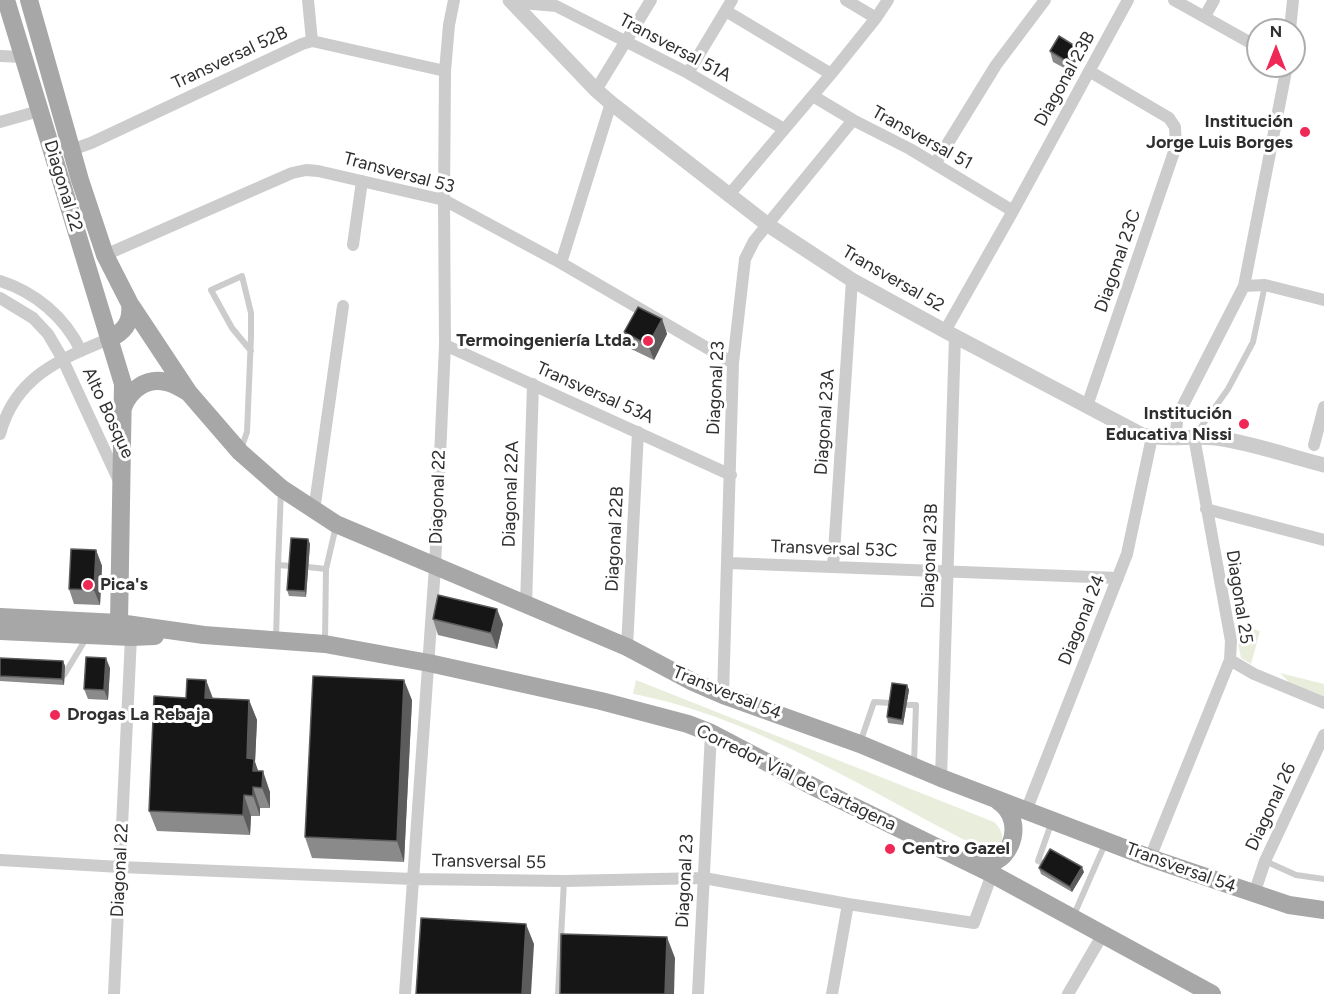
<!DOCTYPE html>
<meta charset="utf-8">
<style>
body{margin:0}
#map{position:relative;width:1324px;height:994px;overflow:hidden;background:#fff;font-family:Figtree,sans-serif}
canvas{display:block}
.north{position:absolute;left:1246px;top:18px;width:60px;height:60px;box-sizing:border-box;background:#fff;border:2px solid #acacac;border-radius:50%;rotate:0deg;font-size:16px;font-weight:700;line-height:24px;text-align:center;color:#2f2f2f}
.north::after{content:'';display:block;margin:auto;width:21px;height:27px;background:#ef2856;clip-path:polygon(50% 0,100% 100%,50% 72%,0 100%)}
</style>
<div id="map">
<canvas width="1324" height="994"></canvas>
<div class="north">N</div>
</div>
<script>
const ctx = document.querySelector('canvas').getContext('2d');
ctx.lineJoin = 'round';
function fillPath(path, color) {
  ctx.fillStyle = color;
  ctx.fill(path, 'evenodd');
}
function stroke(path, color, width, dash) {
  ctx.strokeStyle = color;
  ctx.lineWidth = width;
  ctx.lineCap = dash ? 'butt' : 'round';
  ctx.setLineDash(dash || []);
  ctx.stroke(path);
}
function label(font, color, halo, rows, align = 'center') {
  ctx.font = font + ' Figtree,sans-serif';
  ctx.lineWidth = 6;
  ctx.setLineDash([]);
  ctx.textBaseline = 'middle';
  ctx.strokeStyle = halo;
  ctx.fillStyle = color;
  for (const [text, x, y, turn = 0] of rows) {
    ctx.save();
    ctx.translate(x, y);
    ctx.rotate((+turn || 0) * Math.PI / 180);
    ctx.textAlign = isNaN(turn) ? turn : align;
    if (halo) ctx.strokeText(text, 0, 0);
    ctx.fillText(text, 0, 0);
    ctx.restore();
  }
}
fillPath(new Path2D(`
 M 1234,623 L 1260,631 L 1251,664 L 1241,658 Z
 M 1280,673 L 1324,684 L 1324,700 L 1293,686 Z
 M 636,680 L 994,822 C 1008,835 1004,851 983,849 C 871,794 757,717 633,694 Z`), '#e8eddc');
stroke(new Path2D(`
 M 1196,434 L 1228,389 L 1253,342 L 1265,285
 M 241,449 L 247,432 L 251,336 L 251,313 L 242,276 L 211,290 L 232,328 L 251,351
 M 278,565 L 281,490
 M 308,567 L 326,569 L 325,641
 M 326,569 L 336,526
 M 276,639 L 278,565 L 291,566
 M 64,675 L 87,637
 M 906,705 L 916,705 L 914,764
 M 860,743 L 874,702 L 891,703
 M 1265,861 L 1296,875 L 1324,879
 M 1046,864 L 1038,861 L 1051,824
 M 1073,917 L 1105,844
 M 558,994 L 564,881`), '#ccc', 6);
stroke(new Path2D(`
 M 308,0 L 312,41
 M 846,0 L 876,18
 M 1174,0 L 1258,47
 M 511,2 L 556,6 L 688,73 L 784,129
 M 726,11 L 831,74
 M 1205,16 L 1214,0
 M 1290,30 L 1293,0
 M 0,56 L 24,57
 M 688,73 L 732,0
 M 596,90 L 651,0
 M 813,96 L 853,120 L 910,149 L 1013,211
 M 0,122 L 39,111
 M 71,150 L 91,143 L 302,44 L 312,41 L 445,71
 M 935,164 L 996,65 L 1045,0
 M 728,196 L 831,74 L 876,18 L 888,0
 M 353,245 L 362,181
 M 105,255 L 292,173 L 306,170 L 318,171 L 444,200 L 561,263 L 733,363
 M 561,263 L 611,103
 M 0,281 C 35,292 65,317 81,351
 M 1244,286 L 1265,285 L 1324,300
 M 0,298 L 33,318 L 48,334 L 62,358 L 119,481
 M 945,331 L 1013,211 L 1128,0
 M 445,345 L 731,475
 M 1087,406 L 1176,146 L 1175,127 L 1169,118 L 1089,71
 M 0,434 C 15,377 60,359 109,339
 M 1175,438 L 1178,415 L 1244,286 L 1287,66
 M 1314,445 L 1324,407
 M 1206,509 L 1324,540
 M 314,511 L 343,306
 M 728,563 L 1118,578
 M 833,567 L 852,280
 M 526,605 L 533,384
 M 627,647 L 638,432
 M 1230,660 L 1254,674 L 1324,703
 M 723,695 L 733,363 L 745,259 L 754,241 L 853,120
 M 941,778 L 955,336
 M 1026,811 L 1127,554 L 1152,437
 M 1150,858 L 1230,660 L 1231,641 L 1194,437
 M 0,860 L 120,867 L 413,879 L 564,881 L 704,878 L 848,904 L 974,923 L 992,874
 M 1254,894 L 1265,861 L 1324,735
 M 114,994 L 131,637
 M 405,994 L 435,567 L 445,345 L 444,200 L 445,71 L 449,25 L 454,0
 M 698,994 L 711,733
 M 832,994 L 848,904
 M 1068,994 L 1103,934`), '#ccc', 12);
stroke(new Path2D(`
 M 510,0 L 596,90 L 611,103 L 768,225 L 852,280 L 945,331 L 1142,435 C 1167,441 1191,435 1216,438 C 1253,443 1288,456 1324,465`), '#ccc', 15);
stroke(new Path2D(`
 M 6,0 L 123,384 L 119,623
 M 29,0 L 80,180 L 105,255 L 130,304 L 189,393 L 240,452 L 281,488 L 336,524 L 627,647 L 693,682 L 723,695 L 860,744 L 941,778 L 1150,858 L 1289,905 L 1324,910
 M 109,339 C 125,332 132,321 130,304
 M 123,408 C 129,390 147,377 166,382 C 174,383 182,389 189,393
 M 0,617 L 119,623 L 204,635 L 325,644 L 429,663 L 601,701 L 688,724 L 711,733 L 816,788 L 992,874 L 1212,994
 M 0,631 L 131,637 L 155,636
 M 971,863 C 1008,875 1030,822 998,801`), '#a7a7a7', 18);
fillPath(new Path2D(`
 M 1050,51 L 1079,56 L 1070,71 L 1053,62 Z
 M 662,319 L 667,334 L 654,360 L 629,348 L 624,332 Z
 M 308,539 L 310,544 L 306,597 L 289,596 L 287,590 Z
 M 96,550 L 102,566 L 100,605 L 74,604 L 69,589 Z
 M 433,619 L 503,624 L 497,649 L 438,635 Z
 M 0,658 L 63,661 L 65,666 L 64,685 L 0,681 Z
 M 110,668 L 108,700 L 88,699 L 84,689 Z
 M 206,680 L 213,698 L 249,700 L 257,720 L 255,762 L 258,771 L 270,792 L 270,808 L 260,808 L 260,816 L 251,816 L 250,835 L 157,831 L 149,811 L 186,698 Z
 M 907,685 L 909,690 L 903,725 L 888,723 L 887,717 Z
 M 412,700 L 404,862 L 312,858 L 305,837 Z
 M 1039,868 L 1084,872 L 1072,892 L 1041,874 Z`), '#8a8a8a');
fillPath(new Path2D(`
 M 1075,46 L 1079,56 L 1070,71 L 1066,61 Z
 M 662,319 L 667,334 L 654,360 L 648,345 Z
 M 308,539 L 310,544 L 306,597 L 305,591 Z
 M 96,550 L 102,566 L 100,605 L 94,590 Z
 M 497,609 L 503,624 L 497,649 L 491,633 Z
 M 106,658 L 110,668 L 108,700 L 104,690 Z
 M 63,661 L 65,666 L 64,685 L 62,679 Z
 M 206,680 L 213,700 L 205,698 Z
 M 404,680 L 412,700 L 404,862 L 397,841 Z
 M 907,685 L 909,690 L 903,725 L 902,720 Z
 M 249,700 L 257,720 L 255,762 L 261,779 L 259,787 L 247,758 Z
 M 263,771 L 270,792 L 270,808 L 262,788 Z
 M 253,787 L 260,808 L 260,816 L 253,796 Z
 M 244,795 L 251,816 L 250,835 L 243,815 Z
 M 1082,867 L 1084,872 L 1072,892 L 1070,887 Z
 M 526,924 L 534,944 L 531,994 L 522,994 Z
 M 667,937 L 675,958 L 674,994 L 665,994 Z`), '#5c5c5c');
const building = new Path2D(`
 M 1059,36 L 1075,46 L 1066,61 L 1050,51 Z
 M 638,307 L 662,319 L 648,345 L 624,332 Z
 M 291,538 L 308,539 L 305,591 L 287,590 Z
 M 71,549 L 96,550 L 94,590 L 69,589 Z
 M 438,595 L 497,609 L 491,633 L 433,619 Z
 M 86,657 L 106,658 L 104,690 L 84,689 Z
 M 0,658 L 63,661 L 62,679 L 0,676 Z
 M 313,676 L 404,680 L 397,841 L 305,837 Z
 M 187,679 L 206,680 L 205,698 L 249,700 L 247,758 L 254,759 L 253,771 L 263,771 L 262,788 L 253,787 L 253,796 L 244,795 L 243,815 L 149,811 L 154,696 L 186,698 Z
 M 892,683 L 907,685 L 902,720 L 887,717 Z
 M 1050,849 L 1082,867 L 1070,887 L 1039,868 Z
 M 421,918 L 526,924 L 522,994 L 416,994 Z
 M 561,934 L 667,937 L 665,994 L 560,994 Z`);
fillPath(building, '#161616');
stroke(building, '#5c5c5c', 1.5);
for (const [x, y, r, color] of [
 [1305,132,6,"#ef2856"],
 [648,341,6,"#ef2856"],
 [1244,424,6,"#ef2856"],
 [88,585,6,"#ef2856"],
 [55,715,6,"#ef2856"],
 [890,849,6,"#ef2856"]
]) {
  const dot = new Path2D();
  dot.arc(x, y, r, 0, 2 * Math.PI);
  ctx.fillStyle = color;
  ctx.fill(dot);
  stroke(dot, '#fff', 2);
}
label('18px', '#2f2f2f', '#fff', [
 ["Transversal 51A",675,48,28],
 ["Transversal 52B",230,58,-25],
 ["Diagonal 23B",1065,79,-61],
 ["Transversal 51",922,138,29],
 ["Transversal 53",399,173,15],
 ["Diagonal 22",63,186,73],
 ["Diagonal 23C",1118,261,-71],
 ["Transversal 52",893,279,30],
 ["Diagonal 23",716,388,-87],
 ["Transversal 53A",595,393,24],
 ["Alto Bosque",108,413,65],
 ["Diagonal 23A",825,422,-86],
 ["Diagonal 22A",511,494,-88],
 ["Diagonal 22",438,497,-88],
 ["Diagonal 22B",615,539,-87],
 ["Transversal 53C",834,549,2],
 ["Diagonal 23B",930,556,-88],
 ["Diagonal 25",1239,597,81],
 ["Diagonal 24",1082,620,-68],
 ["Transversal 54",727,693,22],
 ["Corredor Vial de Cartagena",796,778,26],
 ["Diagonal 26",1271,807,-65],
 ["Transversal 55",489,862,1],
 ["Transversal 54",1181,868,20],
 ["Diagonal 22",120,870,-87],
 ["Diagonal 23",685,881,-87]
]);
label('bold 18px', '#2f2f2f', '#fff', [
 ["Institución",1293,122],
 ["Jorge Luis Borges",1293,143],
 ["Termoingeniería Ltda.",636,341],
 ["Institución",1232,414],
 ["Educativa Nissi",1232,435],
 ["Pica's",100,585,"left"],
 ["Drogas La Rebaja",67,715,"left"],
 ["Centro Gazel",902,849,"left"]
], 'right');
</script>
